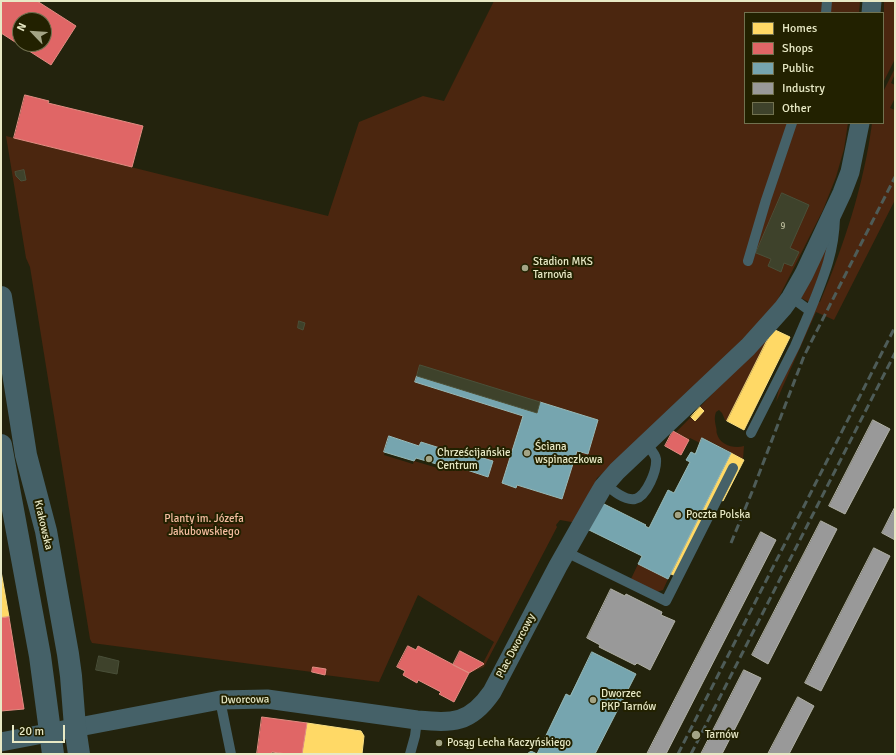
<!DOCTYPE html>
<meta charset="utf-8">
<style>
body{margin:0}
#map{position:relative;width:896px;height:755px;overflow:hidden;background:#23230d;font-family:Signika,sans-serif}
canvas{display:block}
.frame{position:absolute;inset:0;border:2px solid #e8e9c5;pointer-events:none}
.legend{position:absolute;left:744px;top:12px;width:140px;height:112px;box-sizing:border-box;background:#222100;border:1px solid #71714f;margin:0;padding:5px 7px;list-style:none;font-size:12px;color:#e8e9c5}
.legend li{display:flex;align-items:center;gap:8px;height:20px}
.legend b{width:20px;border:1px solid #71714f}
.north{position:absolute;left:12px;top:12px;width:40px;height:40px;box-sizing:border-box;background:#222100;border:1px solid #71714f;border-radius:50%;rotate:295deg;font-size:11px;font-weight:700;line-height:16px;text-align:center;color:#e8e9c5}
.north::after{content:'';display:block;margin:auto;width:14px;height:18px;background:#a3a485;clip-path:polygon(50% 0,100% 100%,50% 72%,0 100%)}
.scale{position:absolute;left:12px;top:725px;width:53px;height:18px;box-sizing:border-box;border:2px solid #e8e9c5;border-top:0;padding-left:5px;font-size:12px;line-height:14px;white-space:nowrap;color:#e8e9c5;-webkit-text-stroke:3px #222100;paint-order:stroke}
</style>
<div id="map">
<canvas width="896" height="755"></canvas>
<div class="frame"></div>
<ul class="legend">
<li><b style="height:11px;background:#ffd966"></b>Homes</li>
<li><b style="height:11px;background:#e06666"></b>Shops</li>
<li><b style="height:11px;background:#76a5af"></b>Public</li>
<li><b style="height:11px;background:#999"></b>Industry</li>
<li><b style="height:11px;background:#3e422b"></b>Other</li>
</ul>
<div class="north">N</div>
<div class="scale">20 m</div>
</div>
<script>
const ctx = document.querySelector('canvas').getContext('2d');
ctx.lineJoin = 'round';
function fillPath(path, color) {
  ctx.fillStyle = color;
  ctx.fill(path, 'evenodd');
}
function stroke(path, color, width, dash) {
  ctx.strokeStyle = color;
  ctx.lineWidth = width;
  ctx.lineCap = dash ? 'butt' : 'round';
  ctx.setLineDash(dash || []);
  ctx.stroke(path);
}
function label(font, color, halo, rows, align = 'center') {
  ctx.font = font + ' Signika,sans-serif';
  ctx.lineWidth = 4;
  ctx.setLineDash([]);
  ctx.textBaseline = 'middle';
  ctx.strokeStyle = halo;
  ctx.fillStyle = color;
  for (const [text, x, y, turn = 0] of rows) {
    ctx.save();
    ctx.translate(x, y);
    ctx.rotate((+turn || 0) * Math.PI / 180);
    ctx.textAlign = isNaN(turn) ? turn : align;
    if (halo) ctx.strokeText(text, 0, 0);
    ctx.fillText(text, 0, 0);
    ctx.restore();
  }
}
fillPath(new Path2D(`
 M 494,1 L 860,1 L 859,13 L 745,13 L 745,123 L 848,123 L 844,149 L 836,177 L 823,210 L 771,313 L 620,459 L 597,478 L 577,523 L 560,520 L 556,525 L 557,527 L 484,667 L 469,673 L 484,664 L 483,663 L 494,642 L 418,595 L 379,682 L 325,675 L 326,669 L 314,667 L 312,672 L 92,643 L 90,639 L 30,267 L 26,258 L 6,136 L 328,216 L 359,122 L 423,96 L 444,101 ZM 389,436 L 419,446 L 421,442 L 462,455 L 463,452 L 493,461 L 488,476 L 458,467 L 457,470 L 449,468 L 448,471 L 414,461 L 413,464 L 384,455 Z
 M 884,1 L 895,1 L 895,59 L 883,83 Z
 M 895,68 L 895,74 L 891,83 L 895,85 L 895,98 L 890,108 L 895,110 L 895,200 L 834,320 L 816,312 L 776,402 L 779,389 L 818,301 L 820,302 C 844,245 864,185 872,123 L 883,123 L 883,92 Z
 M 830,233 L 829,247 L 809,302 L 801,298 Z
 M 773,329 L 727,421 L 725,420 L 722,413 L 719,410 L 716,412 C 714,418 715,421 716,427 C 717,430 716,432 717,434 C 720,445 734,449 744,446 L 743,459 L 703,438 L 700,443 L 690,438 L 689,440 L 676,432 L 691,417 L 696,421 L 704,411 L 700,407 Z
 M 638,564 L 668,579 L 663,590 L 657,592 L 631,579 Z`), '#4b260f');
const homes = new Path2D(`
 M 773,329 L 790,337 L 744,430 L 727,421 Z
 M 700,407 L 704,411 L 695,421 L 691,417 Z
 M 731,453 L 744,460 L 723,501 L 718,498 L 678,577 L 671,574 Z
 M 1,571 L 9,617 L 1,618 Z
 M 307,723 L 361,731 L 364,736 L 362,754 L 302,754 Z`);
fillPath(homes, '#ffd966');
stroke(homes, '#f8de82', 1);
const shops = new Path2D(`
 M 1,1 L 37,1 L 76,26 L 51,65 L 1,33 ZM 20,20 L 44,20 L 44,44 L 20,44 Z
 M 25,95 L 49,101 L 48,103 L 143,126 L 132,167 L 14,138 Z
 M 673,431 L 689,440 L 681,455 L 665,446 Z
 M 9,617 L 24,709 L 1,711 L 1,618 Z
 M 408,646 L 416,650 L 418,646 L 469,673 L 454,702 L 439,694 L 441,692 L 418,680 L 417,683 L 403,675 L 405,671 L 397,667 Z
 M 460,651 L 483,663 L 484,664 L 469,673 L 453,665 Z
 M 313,667 L 326,669 L 325,675 L 312,672 Z
 M 262,717 L 307,723 L 302,754 L 287,754 L 272,752 L 271,754 L 257,754 Z`);
fillPath(shops, '#e06666');
stroke(shops, '#e28d82', 1);
const public = new Path2D(`
 M 417,376 L 537,413 L 540,402 L 598,420 L 588,454 L 577,451 L 562,499 L 517,485 L 516,488 L 502,483 L 523,416 L 415,382 Z
 M 389,436 L 419,446 L 421,442 L 462,455 L 463,452 L 493,461 L 488,477 L 458,467 L 457,470 L 416,458 L 414,461 L 384,452 Z
 M 702,438 L 731,453 L 668,579 L 638,564 L 642,556 L 589,530 L 602,503 L 646,525 L 645,526 L 649,528 L 668,490 L 674,493 L 690,462 L 686,460 L 691,452 L 695,454 Z
 M 592,652 L 636,674 L 595,754 L 527,754 L 531,751 L 537,754 L 566,694 L 570,696 Z`);
fillPath(public, '#76a5af');
stroke(public, '#98b9b6', 1);
const industry = new Path2D(`
 M 873,420 L 890,429 L 845,514 L 829,506 Z
 M 895,507 L 895,540 L 882,533 Z
 M 821,521 L 837,529 L 768,664 L 752,655 Z
 M 761,532 L 776,540 L 666,754 L 647,754 Z
 M 874,548 L 890,556 L 821,691 L 805,683 Z
 M 611,589 L 625,596 L 626,594 L 662,612 L 661,615 L 675,621 L 650,670 L 637,663 L 635,665 L 599,647 L 600,645 L 587,638 Z
 M 744,670 L 761,678 L 722,754 L 701,754 Z
 M 798,697 L 814,706 L 789,754 L 768,754 Z`);
fillPath(industry, '#999');
stroke(industry, '#b1b1a6', 1);
const building = new Path2D(`
 M 24,170 L 26,180 L 21,181 L 16,176 L 15,172 Z
 M 782,193 L 809,205 L 790,248 L 799,252 L 792,266 L 784,263 L 781,272 L 768,266 L 771,259 L 756,253 Z
 M 299,321 L 305,323 L 303,330 L 298,328 Z
 M 420,365 L 540,402 L 537,413 L 417,376 Z
 M 99,656 L 119,661 L 117,674 L 96,670 Z`);
fillPath(building, '#3e422b');
stroke(building, '#4a5039', 1);
stroke(new Path2D(`
 M 826,13 L 827,1
 M 748,261 L 766,200 L 792,123
 M 810,311 C 823,278 834,254 835,218
 M 751,433 L 795,346 L 810,311 L 791,297
 M 605,484 C 612,490 625,501 635,499 C 647,496 657,470 656,459 C 655,453 649,448 646,444
 M 566,552 L 666,601 L 733,468
 M 220,700 L 231,754
 M 410,754 L 415,736 L 417,720`), '#456168', 10);
stroke(new Path2D(`
 M 871,13 L 872,1
 M 1,742 L 220,700 L 267,699 L 417,720 C 453,723 470,724 492,692 L 558,566 L 596,499 L 603,487 L 617,471 L 748,347 L 783,308 L 791,297 L 804,274 L 842,193 L 850,172 L 860,123`), '#456168', 19);
stroke(new Path2D(`
 M 1,297 L 26,455 L 46,531 L 68,654 L 71,676 L 75,727 L 79,754
 M 1,445 L 40,656 L 53,754`), '#456168', 22);
stroke(new Path2D(`
 M 731,543 L 754,487 L 804,356 L 895,177
 M 678,754 L 895,327
 M 691,754 L 895,353`), '#4e5c58', 3, [8, 4]);
for (const [x, y, r, color] of [
 [525,268,4,"#a3a485"],
 [527,453,4,"#a3a485"],
 [429,459,4,"#a3a485"],
 [678,515,4,"#a3a485"],
 [593,700,4,"#a3a485"],
 [696,735,5,"#a3a485"],
 [439,743,4,"#a3a485"]
]) {
  const dot = new Path2D();
  dot.arc(x, y, r, 0, 2 * Math.PI);
  ctx.fillStyle = color;
  ctx.fill(dot);
  stroke(dot, '#222100', 1.5);
}
label('9px', '#bebf9e', null, [
 ["9",783,227]
]);
label('11px', '#e8e9c5', '#222100', [
 ["Stadion MKS",533,262],
 ["Tarnovia",533,275],
 ["Ściana",535,447],
 ["wspinaczkowa",535,460],
 ["Chrześcijańskie",437,453],
 ["Centrum",437,466],
 ["Poczta Polska",686,515],
 ["Dworzec",601,694],
 ["PKP Tarnów",601,707],
 ["Tarnów",705,735],
 ["Posąg Lecha Kaczyńskiego",447,743]
], 'left');
label('11px', '#f6bea1', '#222100', [
 ["Planty im. Józefa",204,519],
 ["Jakubowskiego",204,532]
]);
label('11px', '#e8e9c5', '#222100', [
 ["Krakowska",43,525,77],
 ["Plac Dworcowy",516,646,-62],
 ["Dworcowa",245,700,-1]
]);
</script>
